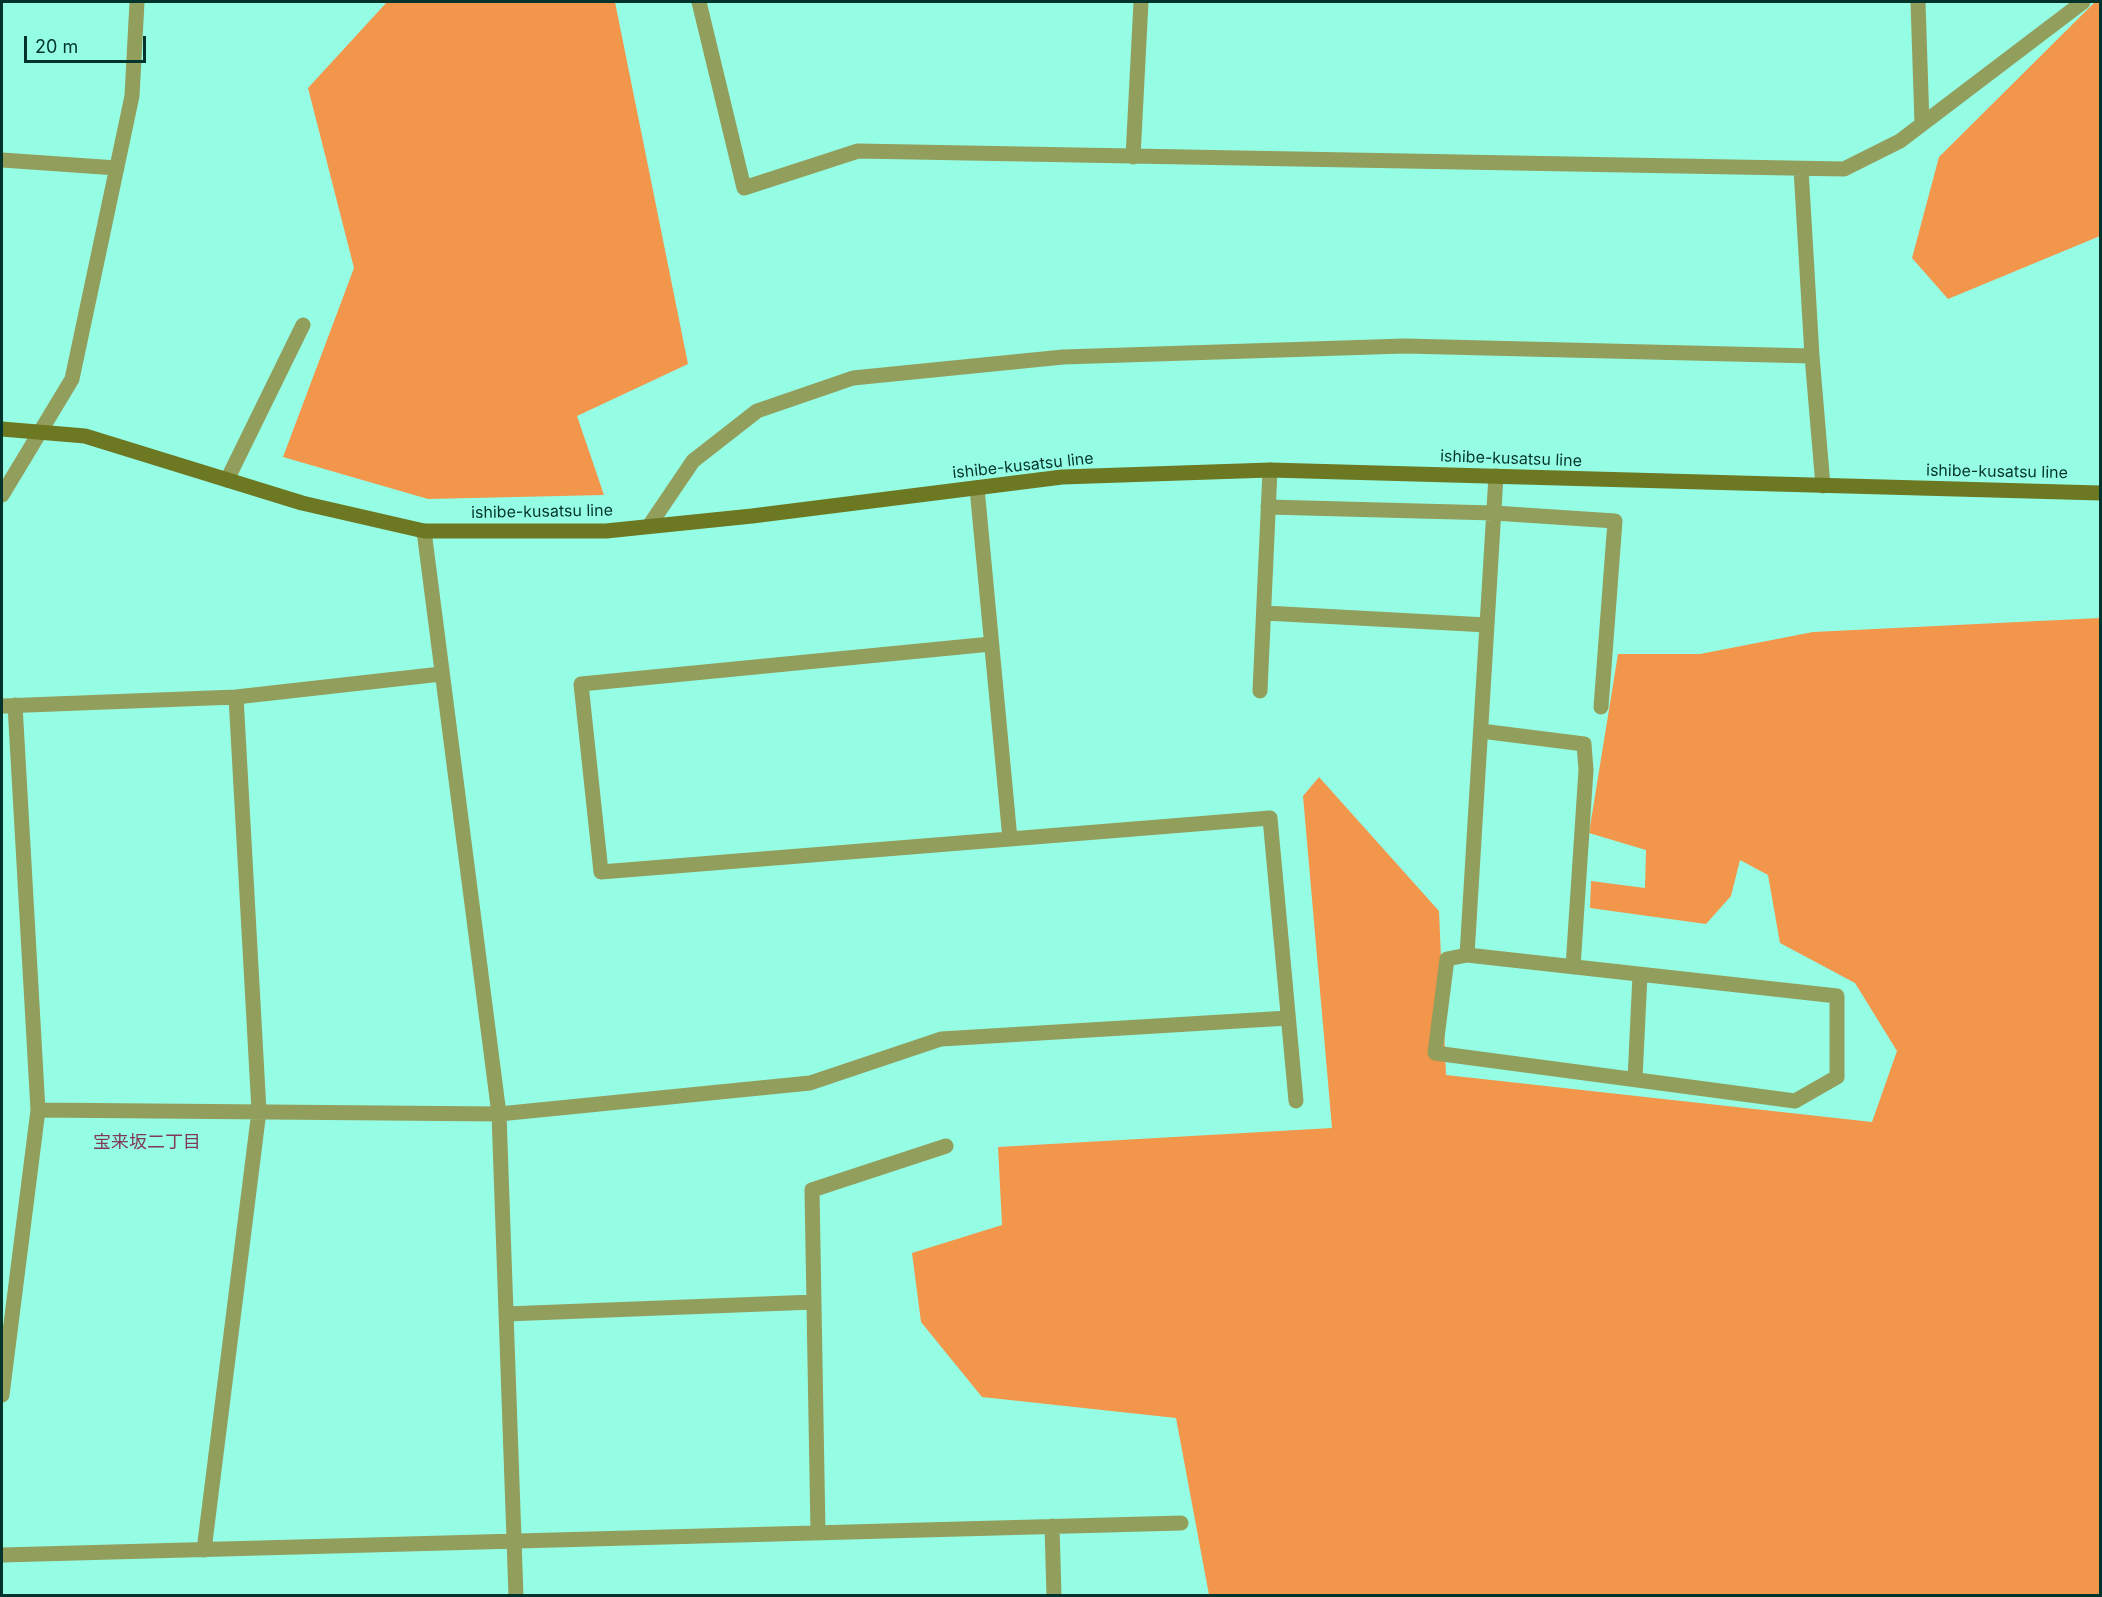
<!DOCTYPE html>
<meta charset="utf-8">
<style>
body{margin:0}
#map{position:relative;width:2102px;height:1597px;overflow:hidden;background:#96fde5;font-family:Inter,sans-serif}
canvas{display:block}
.frame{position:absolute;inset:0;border:3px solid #03342b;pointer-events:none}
.scale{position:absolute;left:24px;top:36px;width:122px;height:27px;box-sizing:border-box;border:3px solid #03342b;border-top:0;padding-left:8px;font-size:18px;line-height:21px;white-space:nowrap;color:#03342b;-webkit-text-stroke:4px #96fde5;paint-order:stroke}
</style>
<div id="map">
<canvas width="2102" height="1597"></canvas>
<div class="frame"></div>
<div class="scale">20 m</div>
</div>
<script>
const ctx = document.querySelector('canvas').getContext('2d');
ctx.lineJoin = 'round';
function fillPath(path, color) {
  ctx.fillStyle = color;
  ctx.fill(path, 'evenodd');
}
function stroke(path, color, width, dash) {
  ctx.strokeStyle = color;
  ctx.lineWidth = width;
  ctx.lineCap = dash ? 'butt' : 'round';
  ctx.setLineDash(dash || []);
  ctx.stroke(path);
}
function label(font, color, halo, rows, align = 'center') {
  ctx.font = font + ' Inter,"Noto Sans JP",sans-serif';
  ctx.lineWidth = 4.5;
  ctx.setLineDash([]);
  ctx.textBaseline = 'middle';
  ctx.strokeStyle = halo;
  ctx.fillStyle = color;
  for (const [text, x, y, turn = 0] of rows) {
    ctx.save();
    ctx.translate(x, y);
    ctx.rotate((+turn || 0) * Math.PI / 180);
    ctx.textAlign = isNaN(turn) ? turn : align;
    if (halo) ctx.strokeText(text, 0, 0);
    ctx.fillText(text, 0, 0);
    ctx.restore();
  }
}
fillPath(new Path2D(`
 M 387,2 L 615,2 L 688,364 L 577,416 L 604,495 L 428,499 L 283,457 L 354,268 L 308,88 Z
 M 2095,2 L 2100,2 L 2100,236 L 1948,299 L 1912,258 L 1939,157 Z
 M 2100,618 L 2100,1595 L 1209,1595 L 1176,1418 L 982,1397 L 921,1322 L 912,1253 L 1002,1225 L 998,1147 L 1332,1128 L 1303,796 L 1319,777 L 1439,911 L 1446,1075 L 1872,1122 L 1897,1051 L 1855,983 L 1780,943 L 1768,875 L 1740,860 L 1731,896 L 1706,924 L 1590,908 L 1591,881 L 1645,888 L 1646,850 L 1589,833 L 1618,654 L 1700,654 L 1813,632 Z`), '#f2964b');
stroke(new Path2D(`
 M 699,2 L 744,188 L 858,151 L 1844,169 L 1900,141 L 2083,2
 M 1918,2 L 1922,124
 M 1133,157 L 1141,2
 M 2,160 L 117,168
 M 1801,169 L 1812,356 L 1823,486
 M 227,480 L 303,325
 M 977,488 L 1010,839
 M 2,495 L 72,379 L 132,96 L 137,2
 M 1268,507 L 1494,513 L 1615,521 L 1601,707
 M 649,526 L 693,461 L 757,411 L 853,378 L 1063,357 L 1404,346 L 1812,356
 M 424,531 L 499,1114 L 516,1596
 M 1265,613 L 1487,625
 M 991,644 L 581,684 L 601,872 L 1270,818 L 1296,1101
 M 1260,691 L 1270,470
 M 2,706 L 236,697 L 441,674
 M 1481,731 L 1584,744 L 1586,770 L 1573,967
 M 1467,955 L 1447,959 L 1435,1053 L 1795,1101 L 1837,1077 L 1837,996 L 1467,955 L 1496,476
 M 1635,1079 L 1640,975
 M 38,1110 L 499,1114 L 810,1083 L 941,1039 L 1288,1018
 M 506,1314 L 814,1302
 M 2,1395 L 38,1110 L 15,705
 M 1052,1526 L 1054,1596
 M 818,1533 L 812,1190 L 946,1146
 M 204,1550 L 259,1111 L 236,697
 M 2,1555 L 1181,1523`), '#929e5c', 15);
stroke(new Path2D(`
 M 2,429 L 85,436 L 302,503 L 424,531 L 606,531 L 752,516 L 1062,477 L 1270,470 L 2100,493`), '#6c7822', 15);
label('16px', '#03342b', '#96fde5', [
 ["ishibe-kusatsu line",1511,459,2],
 ["ishibe-kusatsu line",1023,466,-6],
 ["ishibe-kusatsu line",1997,472,1],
 ["ishibe-kusatsu line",542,512,-1]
]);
label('18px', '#7f3b55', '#96fde5', [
 ["宝来坂二丁目",147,1143]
]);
</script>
